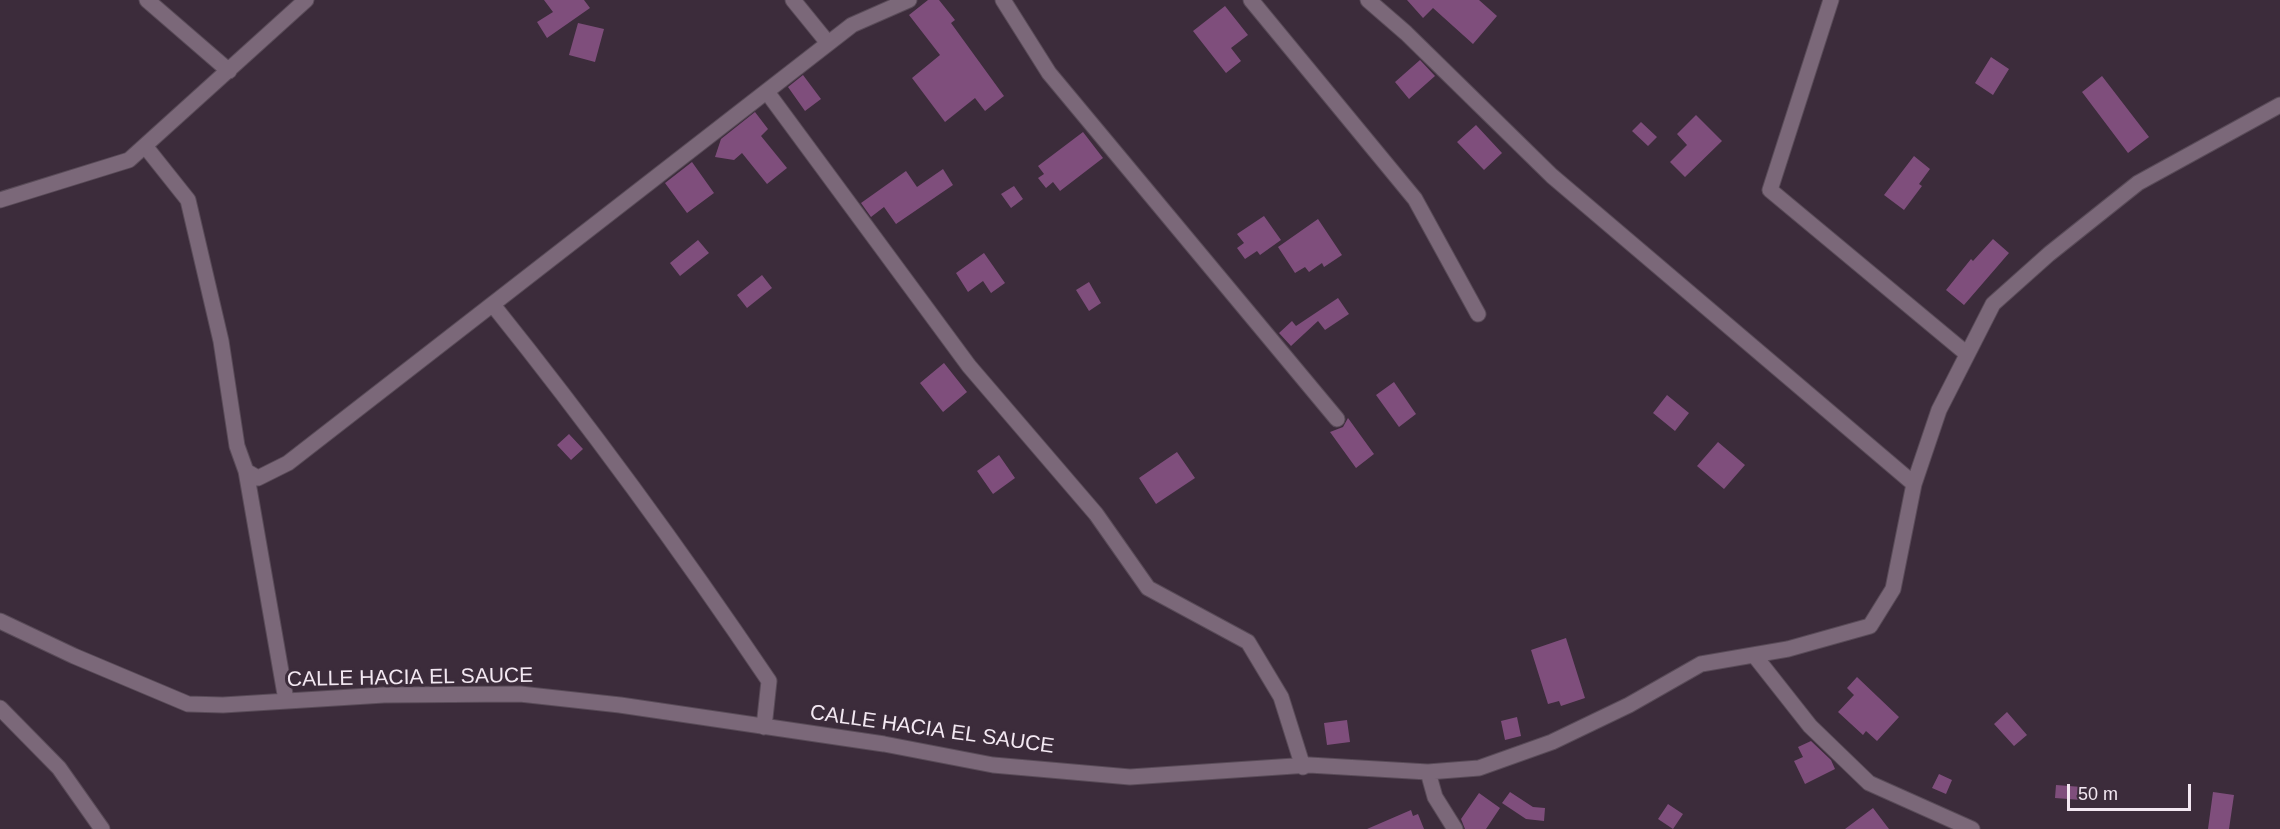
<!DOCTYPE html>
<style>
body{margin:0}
#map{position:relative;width:2280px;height:829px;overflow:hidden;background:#3c2c3b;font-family:Helvetica,sans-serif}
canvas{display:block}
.scale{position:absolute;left:2067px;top:784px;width:124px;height:27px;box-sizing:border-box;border:3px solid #f3e8f2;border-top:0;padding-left:8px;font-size:18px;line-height:21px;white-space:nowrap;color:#f3e8f2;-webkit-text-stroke:4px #3c2c3b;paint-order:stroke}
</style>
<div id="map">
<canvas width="2280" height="829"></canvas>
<div class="scale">50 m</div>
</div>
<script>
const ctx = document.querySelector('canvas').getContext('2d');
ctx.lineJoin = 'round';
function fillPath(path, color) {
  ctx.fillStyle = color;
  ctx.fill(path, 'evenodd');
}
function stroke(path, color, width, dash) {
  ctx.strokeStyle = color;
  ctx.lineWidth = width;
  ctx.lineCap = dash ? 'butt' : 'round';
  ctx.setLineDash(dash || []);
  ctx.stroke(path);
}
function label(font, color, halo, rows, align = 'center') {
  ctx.font = font + ' Helvetica,sans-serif';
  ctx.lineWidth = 6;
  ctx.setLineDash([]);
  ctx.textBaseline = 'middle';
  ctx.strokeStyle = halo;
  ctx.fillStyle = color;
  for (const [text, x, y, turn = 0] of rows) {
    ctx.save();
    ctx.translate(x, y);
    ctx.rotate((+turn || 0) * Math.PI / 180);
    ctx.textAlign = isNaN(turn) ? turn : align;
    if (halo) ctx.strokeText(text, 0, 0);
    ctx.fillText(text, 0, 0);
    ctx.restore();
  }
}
fillPath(new Path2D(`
 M 544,0 L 584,0 L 590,8 L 547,38 L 537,22 L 553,12 Z
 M 928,0 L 939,0 L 955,20 L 951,23 L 1004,96 L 985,111 L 975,98 L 945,122 L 912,78 L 940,55 L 909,15 Z
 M 1407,0 L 1479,0 L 1497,16 L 1473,44 L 1433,8 L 1423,18 Z
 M 1225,6 L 1248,35 L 1231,48 L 1241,61 L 1226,73 L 1193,31 Z
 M 578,23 L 604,29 L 595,62 L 569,55 Z
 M 1991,57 L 2009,69 L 1993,95 L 1975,83 Z
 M 1420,60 L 1435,76 L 1409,99 L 1395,82 Z
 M 803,75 L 821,99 L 805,111 L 788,87 Z
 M 2102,76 L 2149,137 L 2128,153 L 2082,92 Z
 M 755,112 L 768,129 L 761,136 L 787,168 L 767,184 L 742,153 L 734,160 L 715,157 L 721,139 Z
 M 1696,115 L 1722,141 L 1685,177 L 1670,162 L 1687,145 L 1677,134 Z
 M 1641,122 L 1657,137 L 1648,146 L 1632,131 Z
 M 1476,125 L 1502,153 L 1484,170 L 1457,142 Z
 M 1083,132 L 1103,158 L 1060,191 L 1053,182 L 1046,188 L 1038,178 L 1044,174 L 1038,166 Z
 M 1914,156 L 1930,169 L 1919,184 L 1922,186 L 1904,210 L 1884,195 Z
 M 692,162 L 714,193 L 687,213 L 665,183 Z
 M 943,169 L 953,185 L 896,224 L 884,207 L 871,217 L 861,203 L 906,171 L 917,187 Z
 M 1014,186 L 1023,199 L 1011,208 L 1001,194 Z
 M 1264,216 L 1281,240 L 1260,255 L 1257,251 L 1245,259 L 1237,248 L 1244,243 L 1237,234 Z
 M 1318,219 L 1342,255 L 1324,267 L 1322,263 L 1309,272 L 1305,267 L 1295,273 L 1278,247 Z
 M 1993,239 L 2009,253 L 1964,305 L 1946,290 L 1971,259 L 1973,261 Z
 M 698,240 L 709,253 L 680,276 L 670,263 Z
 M 984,253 L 1005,283 L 991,293 L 983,281 L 968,292 L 956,273 Z
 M 762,275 L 772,288 L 747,308 L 737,295 Z
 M 1089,282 L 1101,303 L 1089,311 L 1076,290 Z
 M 1338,298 L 1349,314 L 1325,330 L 1318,321 L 1291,346 L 1279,333 L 1292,321 L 1296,326 Z
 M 944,363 L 967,392 L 943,412 L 920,383 Z
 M 1394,382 L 1416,414 L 1399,427 L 1376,395 Z
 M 1667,395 L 1689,413 L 1675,431 L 1653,413 Z
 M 1348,418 L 1374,454 L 1356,468 L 1330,432 L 1343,427 Z
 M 569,434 L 583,449 L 571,460 L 557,445 Z
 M 1718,442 L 1745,465 L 1724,489 L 1697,466 Z
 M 1177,452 L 1195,478 L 1156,504 L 1139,478 Z
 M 999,455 L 1015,478 L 993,494 L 977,471 Z
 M 1566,638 L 1585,698 L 1561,706 L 1559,701 L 1548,704 L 1531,650 Z
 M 1857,677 L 1899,717 L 1877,741 L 1866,731 L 1863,735 L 1838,712 L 1854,695 L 1847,688 Z
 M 2007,712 L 2027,735 L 2014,746 L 1994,724 Z
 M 1517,717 L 1521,736 L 1505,740 L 1501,721 Z
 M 1347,720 L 1350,742 L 1327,745 L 1324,723 Z
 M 1811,741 L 1831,760 L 1835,769 L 1805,784 L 1794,761 L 1803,757 L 1798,747 Z
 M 1939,774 L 1952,780 L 1946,794 L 1932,788 Z
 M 2056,785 L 2082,787 L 2081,800 L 2055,798 Z
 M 1510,792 L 1533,807 L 1545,808 L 1544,821 L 1526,819 L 1502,803 Z
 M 2213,792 L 2234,795 L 2229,829 L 2208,829 Z
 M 1479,793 L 1500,808 L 1486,829 L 1465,829 L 1461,819 Z
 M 1668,804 L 1683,814 L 1673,829 L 1658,819 Z
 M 1873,808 L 1889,829 L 1845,829 Z
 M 1411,810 L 1413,816 L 1418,814 L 1424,829 L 1367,829 Z`), '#7f4e7c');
const street = new Path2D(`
 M 147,0 L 229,71
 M 793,0 L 828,43
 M 1003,0 L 1049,73 L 1337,419
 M 1251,0 L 1415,199 L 1478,314
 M 1368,0 L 1406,33 L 1552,176 L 1914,484
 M 1831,0 L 1770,190 L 1967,354
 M 767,92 L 969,366 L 1096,514 L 1148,588 L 1248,642 L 1281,697 L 1303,767
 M 145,146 L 188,200 L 221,341 L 237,446 L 246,471 L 258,478 L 288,463 L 852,25 L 909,0
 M 0,200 L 129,160 L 306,0
 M 493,305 C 590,426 682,552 769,681 L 764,727
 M 246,471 L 286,700
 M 0,621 L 74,656 L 188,704 L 223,705 L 384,695 L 520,694 L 620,705 L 884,744 L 993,765 L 1130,777 L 1309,765 L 1428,772 L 1479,768 L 1552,742 L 1629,705 L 1701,664 L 1788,649 L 1870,626 L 1893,589 L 1914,484 L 1939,410 L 1993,304 L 2049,254 L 2138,183 L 2280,105
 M 1754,655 L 1810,726 L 1869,783 L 1972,829
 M 0,708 L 59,768 L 102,829
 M 1428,772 L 1435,797 L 1455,829`);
stroke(street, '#594b58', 17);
stroke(street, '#7b6879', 15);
label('21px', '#f3e8f2', '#3c2c3b', [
 ["CALLE HACIA EL SAUCE",410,678,-1],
 ["CALLE HACIA EL SAUCE",932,730,8]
]);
</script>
